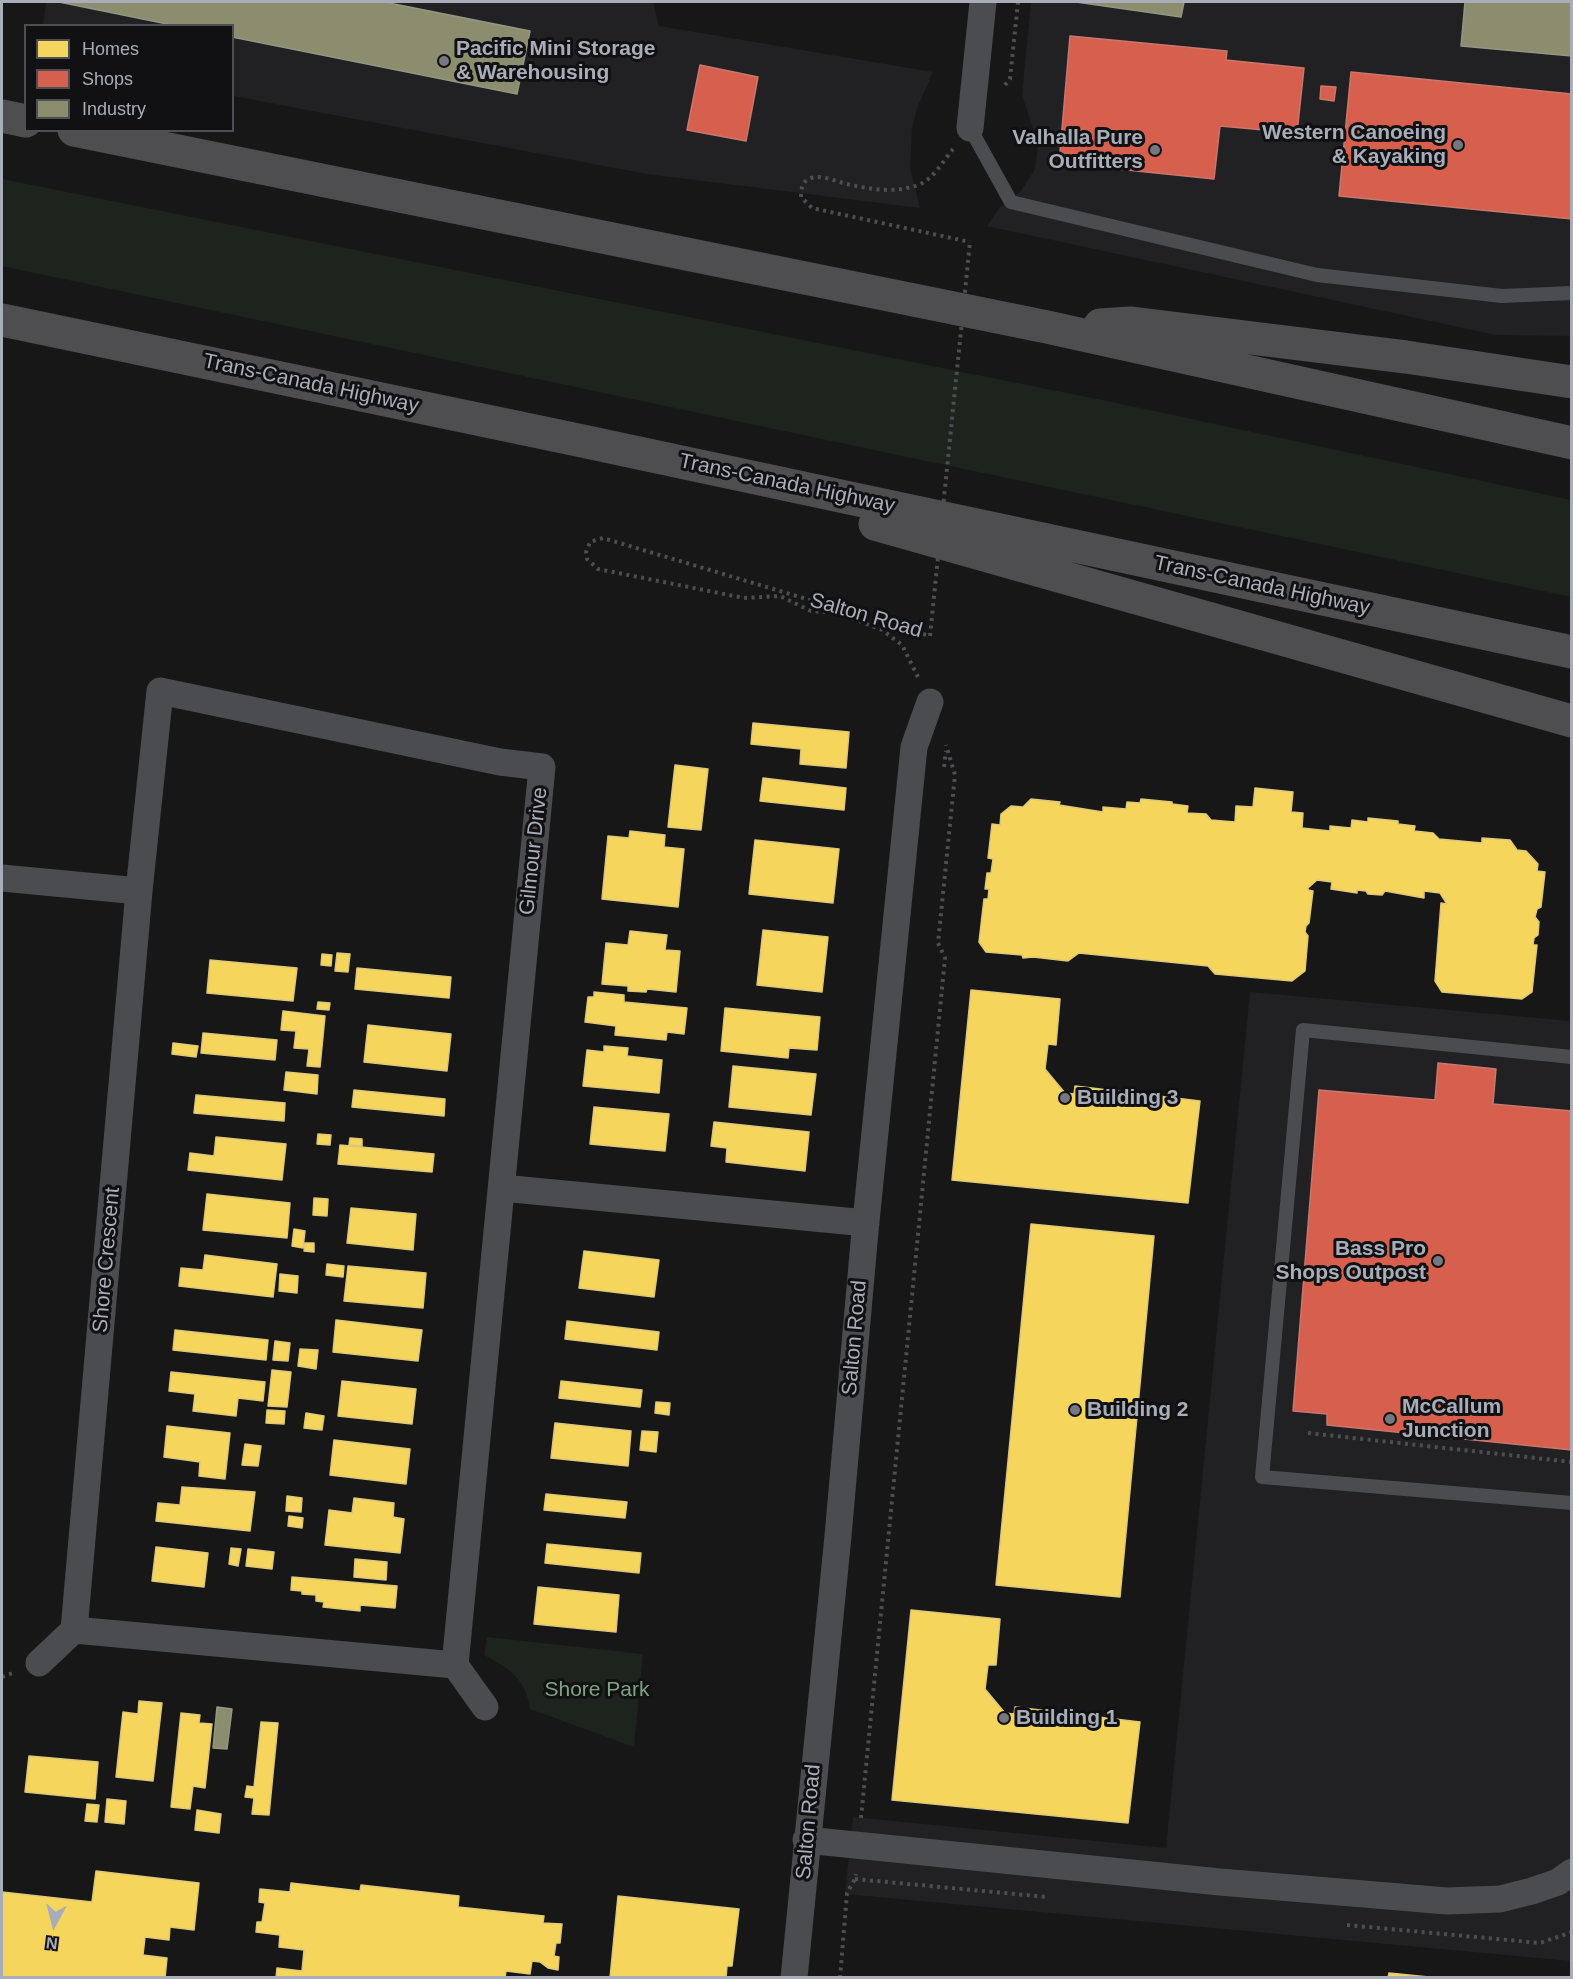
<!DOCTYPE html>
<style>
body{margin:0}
#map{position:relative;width:1573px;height:1979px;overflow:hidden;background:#171717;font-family:Helvetica,sans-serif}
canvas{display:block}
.frame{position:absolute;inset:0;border:3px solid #a8adb8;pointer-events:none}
.legend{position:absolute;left:24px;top:24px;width:210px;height:108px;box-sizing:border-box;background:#111113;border:2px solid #4d4f55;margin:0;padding:8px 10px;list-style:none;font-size:18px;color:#a8adb8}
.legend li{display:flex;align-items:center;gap:12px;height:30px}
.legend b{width:30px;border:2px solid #4d4f55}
.north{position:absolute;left:24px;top:1895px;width:60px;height:60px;-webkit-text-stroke:4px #111113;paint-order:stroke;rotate:187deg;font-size:16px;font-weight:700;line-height:24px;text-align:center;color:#a8adb8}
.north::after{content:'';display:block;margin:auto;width:21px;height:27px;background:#a8adb8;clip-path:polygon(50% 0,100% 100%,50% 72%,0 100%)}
</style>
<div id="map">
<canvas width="1573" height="1979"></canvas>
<div class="frame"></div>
<ul class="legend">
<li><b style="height:16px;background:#f6d55c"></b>Homes</li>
<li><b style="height:16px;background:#d6604d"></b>Shops</li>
<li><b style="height:16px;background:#8c8c6e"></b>Industry</li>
</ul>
<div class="north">N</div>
</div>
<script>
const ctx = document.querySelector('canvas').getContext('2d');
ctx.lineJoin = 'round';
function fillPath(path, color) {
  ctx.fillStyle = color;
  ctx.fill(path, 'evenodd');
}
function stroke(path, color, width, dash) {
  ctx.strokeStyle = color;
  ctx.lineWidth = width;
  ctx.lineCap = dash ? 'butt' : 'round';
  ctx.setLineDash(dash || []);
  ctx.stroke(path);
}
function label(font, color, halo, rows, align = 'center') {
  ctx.font = font + ' Helvetica,sans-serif';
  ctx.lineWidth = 6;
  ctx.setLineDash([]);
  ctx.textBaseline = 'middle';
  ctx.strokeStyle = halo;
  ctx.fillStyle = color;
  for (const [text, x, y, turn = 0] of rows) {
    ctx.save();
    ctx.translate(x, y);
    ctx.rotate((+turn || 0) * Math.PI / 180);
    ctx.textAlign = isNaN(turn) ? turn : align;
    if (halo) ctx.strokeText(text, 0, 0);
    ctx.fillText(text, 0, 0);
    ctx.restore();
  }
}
fillPath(new Path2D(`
 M 46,2 L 653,2 L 659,26 L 933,72 L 918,106 L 912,128 L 910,168 L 920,208 L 647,174 L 233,96 L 232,26 L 43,26 Z
 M 1031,2 L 1571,2 L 1571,336 L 1496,335 L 987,226 L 1000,207 L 1021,191 L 1035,169 L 1038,144 L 1022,95 Z
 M 1250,992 L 1571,1021 L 1571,1961 L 845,1894 L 853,1817 L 1166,1848 Z`), '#212123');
fillPath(new Path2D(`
 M 2,179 L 1107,401 L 1571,500 L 1571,597 L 2,266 Z
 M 487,1637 L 643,1654 L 634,1747 L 530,1709 C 526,1679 509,1668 484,1655 Z`), '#1d241e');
const homes = new Path2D(`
 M 753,723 L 849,732 L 846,768 L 800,764 L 801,749 L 751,744 Z
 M 675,765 L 708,769 L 701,830 L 668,827 Z
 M 763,778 L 846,788 L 844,810 L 760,801 Z
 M 1255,788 L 1293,792 L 1291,812 L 1303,813 L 1302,828 L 1330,831 L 1330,826 L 1351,828 L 1352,820 L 1368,822 L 1368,818 L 1398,821 L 1398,824 L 1415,826 L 1414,831 L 1433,833 L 1439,839 L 1482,843 L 1482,838 L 1510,840 L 1517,850 L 1526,851 L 1538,864 L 1537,871 L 1545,872 L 1541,907 L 1537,909 L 1535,917 L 1539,922 L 1538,935 L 1534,938 L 1533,945 L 1537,945 L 1532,992 L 1522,999 L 1442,992 L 1435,981 L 1441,903 L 1447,904 L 1440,893 L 1424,891 L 1424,898 L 1385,891 L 1382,895 L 1368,894 L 1366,891 L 1357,890 L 1357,893 L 1331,889 L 1332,882 L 1317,880 L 1308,888 L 1308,890 L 1313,891 L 1309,923 L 1306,926 L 1305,932 L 1308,936 L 1305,971 L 1292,981 L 1215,974 L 1208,966 L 1079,953 L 1068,961 L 1033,957 L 1023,958 L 1022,955 L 986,952 L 979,942 L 984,899 L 988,899 L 989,889 L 985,889 L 987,873 L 991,873 L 993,859 L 988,858 L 992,824 L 1000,825 L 1001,814 L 1011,806 L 1023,807 L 1031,799 L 1060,802 L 1059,805 L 1103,812 L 1103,807 L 1126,809 L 1127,802 L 1140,803 L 1141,799 L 1172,802 L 1172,804 L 1188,806 L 1187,813 L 1206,814 L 1211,820 L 1235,822 L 1236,806 L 1253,807 Z
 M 630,831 L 665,835 L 664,847 L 684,849 L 678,907 L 602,899 L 608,836 L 629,838 Z
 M 755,840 L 839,849 L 833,903 L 749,894 Z
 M 763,930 L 828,937 L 822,992 L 757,985 Z
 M 630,931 L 667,935 L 665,950 L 680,951 L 676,992 L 647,989 L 646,992 L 628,991 L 628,986 L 602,984 L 606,943 L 628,945 Z
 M 337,953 L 350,954 L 348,972 L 335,971 Z
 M 322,954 L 332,955 L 331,966 L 321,965 Z
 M 210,960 L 297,968 L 293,1001 L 207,993 Z
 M 357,968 L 451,977 L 449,998 L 355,989 Z
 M 971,990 L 1060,999 L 1056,1045 L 1048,1044 L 1045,1069 L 1065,1093 L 1074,1094 L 1075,1086 L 1200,1101 L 1188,1203 L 952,1180 Z
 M 594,992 L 624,995 L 624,1002 L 687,1008 L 684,1034 L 667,1032 L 666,1040 L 615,1035 L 616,1026 L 585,1022 L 588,997 L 594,997 Z
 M 318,1002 L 330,1003 L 329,1010 L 317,1009 Z
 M 725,1008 L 820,1017 L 817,1050 L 789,1048 L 788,1058 L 721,1051 Z
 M 283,1011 L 325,1016 L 320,1067 L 307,1066 L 309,1049 L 294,1048 L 296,1031 L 281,1030 Z
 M 368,1025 L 451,1034 L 447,1071 L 364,1062 Z
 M 203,1033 L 277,1040 L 275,1060 L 201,1053 Z
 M 173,1043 L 198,1046 L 196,1057 L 172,1054 Z
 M 604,1046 L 628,1048 L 627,1056 L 662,1060 L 659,1093 L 583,1086 L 587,1050 L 604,1052 Z
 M 733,1066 L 816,1074 L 811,1115 L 729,1107 Z
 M 286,1072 L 318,1075 L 317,1094 L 284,1090 Z
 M 354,1090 L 445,1099 L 444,1116 L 352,1107 Z
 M 196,1095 L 285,1103 L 284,1121 L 194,1113 Z
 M 594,1107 L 669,1114 L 665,1151 L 590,1144 Z
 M 714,1122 L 809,1132 L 805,1171 L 726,1162 L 727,1148 L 711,1146 Z
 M 318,1134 L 331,1135 L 330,1145 L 317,1144 Z
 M 216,1137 L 286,1144 L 282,1180 L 188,1170 L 190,1153 L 214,1156 Z
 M 350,1138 L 362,1139 L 362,1146 L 349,1145 Z
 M 340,1145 L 434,1154 L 432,1172 L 338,1164 Z
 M 207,1194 L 290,1203 L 287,1238 L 203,1230 Z
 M 314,1198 L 328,1199 L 327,1216 L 313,1215 Z
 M 351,1208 L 416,1214 L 413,1250 L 347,1243 Z
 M 1031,1224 L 1154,1236 L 1120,1597 L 996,1585 Z
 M 294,1229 L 305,1231 L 303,1248 L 292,1246 Z
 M 305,1243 L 314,1243 L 314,1252 L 304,1251 Z
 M 584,1251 L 659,1260 L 654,1297 L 579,1288 Z
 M 205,1255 L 277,1264 L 273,1297 L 179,1286 L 181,1268 L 203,1270 Z
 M 327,1264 L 344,1266 L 343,1277 L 326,1275 Z
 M 348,1266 L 426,1273 L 423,1308 L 344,1301 Z
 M 280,1274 L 298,1276 L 297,1293 L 279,1291 Z
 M 336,1320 L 422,1330 L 418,1361 L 333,1352 Z
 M 567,1321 L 659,1332 L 657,1350 L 565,1339 Z
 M 175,1330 L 268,1340 L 266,1360 L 173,1350 Z
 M 275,1341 L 290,1343 L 288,1361 L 273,1360 Z
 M 300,1349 L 318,1350 L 316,1369 L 298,1366 Z
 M 272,1370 L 291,1372 L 287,1407 L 268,1406 Z
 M 171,1372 L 265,1382 L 263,1401 L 238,1398 L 236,1416 L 193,1411 L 195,1394 L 169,1391 Z
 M 342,1381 L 416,1389 L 412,1424 L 338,1416 Z
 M 561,1381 L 642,1390 L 640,1407 L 559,1398 Z
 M 656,1402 L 670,1403 L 669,1415 L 655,1413 Z
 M 267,1410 L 285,1411 L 284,1424 L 266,1423 Z
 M 306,1413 L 324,1416 L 322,1430 L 304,1428 Z
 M 555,1423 L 631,1431 L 628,1466 L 551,1458 Z
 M 167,1426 L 230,1433 L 225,1479 L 199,1476 L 200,1462 L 164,1457 Z
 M 642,1431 L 658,1432 L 656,1452 L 640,1450 Z
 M 334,1440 L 410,1449 L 406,1484 L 330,1475 Z
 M 245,1444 L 261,1446 L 258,1466 L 242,1465 Z
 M 182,1487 L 255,1492 L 250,1531 L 156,1521 L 158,1503 L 180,1505 Z
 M 546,1494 L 627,1502 L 625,1518 L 544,1510 Z
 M 287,1496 L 302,1498 L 301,1512 L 286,1511 Z
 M 354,1498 L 394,1503 L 393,1517 L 404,1519 L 400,1553 L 325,1545 L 329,1510 L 352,1513 Z
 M 289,1516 L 303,1518 L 302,1528 L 288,1526 Z
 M 547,1544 L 641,1553 L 639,1573 L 545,1563 Z
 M 156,1547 L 208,1553 L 204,1587 L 152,1581 Z
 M 231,1548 L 241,1549 L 238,1566 L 229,1564 Z
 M 248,1549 L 274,1552 L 272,1569 L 246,1566 Z
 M 355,1559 L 387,1562 L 386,1580 L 354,1577 Z
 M 292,1577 L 397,1586 L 395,1608 L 360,1605 L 360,1611 L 323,1607 L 324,1602 L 316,1601 L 316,1595 L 302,1594 L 302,1591 L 291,1590 Z
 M 538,1587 L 619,1595 L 616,1632 L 534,1624 Z
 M 911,1610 L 1000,1619 L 996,1665 L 988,1665 L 985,1689 L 1005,1713 L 1014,1714 L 1015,1707 L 1140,1722 L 1128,1823 L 892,1800 Z
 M 139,1701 L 162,1703 L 153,1781 L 116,1777 L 123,1712 L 138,1714 Z
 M 181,1713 L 200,1715 L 199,1723 L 212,1724 L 205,1788 L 193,1786 L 190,1809 L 171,1807 Z
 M 261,1722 L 278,1723 L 269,1815 L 252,1814 L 254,1798 L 245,1797 L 247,1786 L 254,1787 Z
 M 29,1756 L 98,1762 L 95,1799 L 25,1792 Z
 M 107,1799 L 126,1801 L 124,1824 L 105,1822 Z
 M 87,1804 L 99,1805 L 97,1822 L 85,1821 Z
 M 197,1810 L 221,1814 L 219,1833 L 195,1830 Z
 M 96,1871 L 199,1883 L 194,1930 L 170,1927 L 169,1940 L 145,1937 L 143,1955 L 167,1958 L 165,1978 L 2,1978 L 2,1892 L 92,1902 Z
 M 291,1883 L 360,1891 L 361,1885 L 459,1896 L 458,1907 L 544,1916 L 543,1923 L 562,1924 L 560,1943 L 556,1943 L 554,1956 L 559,1957 L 558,1970 L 548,1968 L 540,1962 L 532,1961 L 530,1974 L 506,1971 L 505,1978 L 276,1978 L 277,1968 L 302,1971 L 304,1950 L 279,1947 L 280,1935 L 256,1932 L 257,1922 L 262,1922 L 265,1903 L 259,1902 L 260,1889 L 290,1892 Z
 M 618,1896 L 739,1909 L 732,1966 L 727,1966 L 726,1978 L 610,1978 Z
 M 1389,1973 L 1439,1978 L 1388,1978 Z`);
fillPath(homes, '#f6d55c');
stroke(homes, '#dfc978', 1.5);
const shops = new Path2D(`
 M 1070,36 L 1227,51 L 1226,60 L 1304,68 L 1297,133 L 1220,126 L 1214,179 L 1059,163 Z
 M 700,65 L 758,77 L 746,141 L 687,130 Z
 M 1351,72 L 1572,94 L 1572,219 L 1339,196 Z
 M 1321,86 L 1336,87 L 1334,101 L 1320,99 Z
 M 1438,1063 L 1496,1069 L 1493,1104 L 1572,1111 L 1572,1450 L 1327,1425 L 1327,1414 L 1293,1411 L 1319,1090 L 1435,1100 Z`);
fillPath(shops, '#d6604d');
stroke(shops, '#c8776d', 1.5);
const industry = new Path2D(`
 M 59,2 L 384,2 L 530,31 L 517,94 L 232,37 L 232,26 L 177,26 Z
 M 1076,2 L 1184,2 L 1181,17 Z
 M 1465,2 L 1572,2 L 1572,56 L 1461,46 Z
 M 217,1707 L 232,1709 L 227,1749 L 213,1748 Z`);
fillPath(industry, '#8c8c6e');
stroke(industry, '#949684', 1.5);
stroke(new Path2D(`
 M 1005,85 L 1010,79 L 1018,2
 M 953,149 C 943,161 933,180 918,185 C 893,194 868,189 843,183 C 833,180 821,175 811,178 C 802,181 801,189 801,197 L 812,208 L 970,242
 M 918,677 L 902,645 L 882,630 L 839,613 L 811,611 L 780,596 L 744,598 L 598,569 L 587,559 L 586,552 L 590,542 L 603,538 L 930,636
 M 944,767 L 946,751
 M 1308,1433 L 1572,1462
 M 2,1677 L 13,1673
 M 861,1818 L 945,958 L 938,943 L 955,775 L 946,745
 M 855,1879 L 1047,1897
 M 1347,1925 L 1540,1943 L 1572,1932
 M 840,1978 L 847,1893 L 855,1879 L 856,1874`), '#4d4e52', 4, [3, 4.5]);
stroke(new Path2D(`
 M 970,128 L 1011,202 L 1317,275 L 1502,296 L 1572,293
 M 1572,1057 L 1303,1030 L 1262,1477 L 1572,1503`), '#4b4c50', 14);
stroke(new Path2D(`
 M 970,128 L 983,2
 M 2,878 L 139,891
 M 502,1188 L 866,1223
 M 39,1663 L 74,1630
 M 455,1665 L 74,1630 L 139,891 L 160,691 L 500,762 L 542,767 L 455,1665 L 485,1707
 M 806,1840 L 1220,1882 L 1447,1901 L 1500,1899 L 1532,1891 L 1558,1882 L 1572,1872
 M 794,1978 L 838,1536 L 865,1231 L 914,747 L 930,702`), '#4b4c50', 27);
stroke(new Path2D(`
 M 2,116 L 26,121
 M 74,130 L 1047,327 L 1572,443
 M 2,320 L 573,439 L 1572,652
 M 1100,325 L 1130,323 L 1406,357 L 1572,382
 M 875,524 L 1572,721`), '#4e4e51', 33);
stroke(new Path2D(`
 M 930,636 L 970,242`), '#4d4e52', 4, [3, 4.5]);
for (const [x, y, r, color] of [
 [444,61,6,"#757880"],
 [1458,145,6,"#757880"],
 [1155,150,6,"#757880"],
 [1065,1098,6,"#757880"],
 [1438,1261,6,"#757880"],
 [1075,1410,6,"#757880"],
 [1390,1419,6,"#757880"],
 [1004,1718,6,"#757880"]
]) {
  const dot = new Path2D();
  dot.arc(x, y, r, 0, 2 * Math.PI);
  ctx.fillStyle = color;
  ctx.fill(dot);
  stroke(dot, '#111113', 2);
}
label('bold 21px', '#a8adb8', '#111113', [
 ["Pacific Mini Storage",456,49],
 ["& Warehousing",456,73],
 ["Western Canoeing",1446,133,"right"],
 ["& Kayaking",1446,157,"right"],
 ["Valhalla Pure",1143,138,"right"],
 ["Outfitters",1143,162,"right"],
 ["Building 3",1077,1098],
 ["Bass Pro",1426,1249,"right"],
 ["Shops Outpost",1426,1273,"right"],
 ["McCallum",1402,1407],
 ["Junction",1402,1431],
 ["Building 2",1087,1410],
 ["Building 1",1016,1718]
], 'left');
label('21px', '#a8adb8', '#111113', [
 ["Trans-Canada Highway",311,384,12],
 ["Trans-Canada Highway",787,484,12],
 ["Trans-Canada Highway",1262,586,12],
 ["Salton Road",866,616,16],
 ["Gilmour Drive",534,851,-84],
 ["Shore Crescent",107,1260,-85],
 ["Salton Road",855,1338,-85],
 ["Salton Road",809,1822,-85]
]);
label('21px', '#7fa381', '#111113', [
 ["Shore Park",597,1690]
]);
</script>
